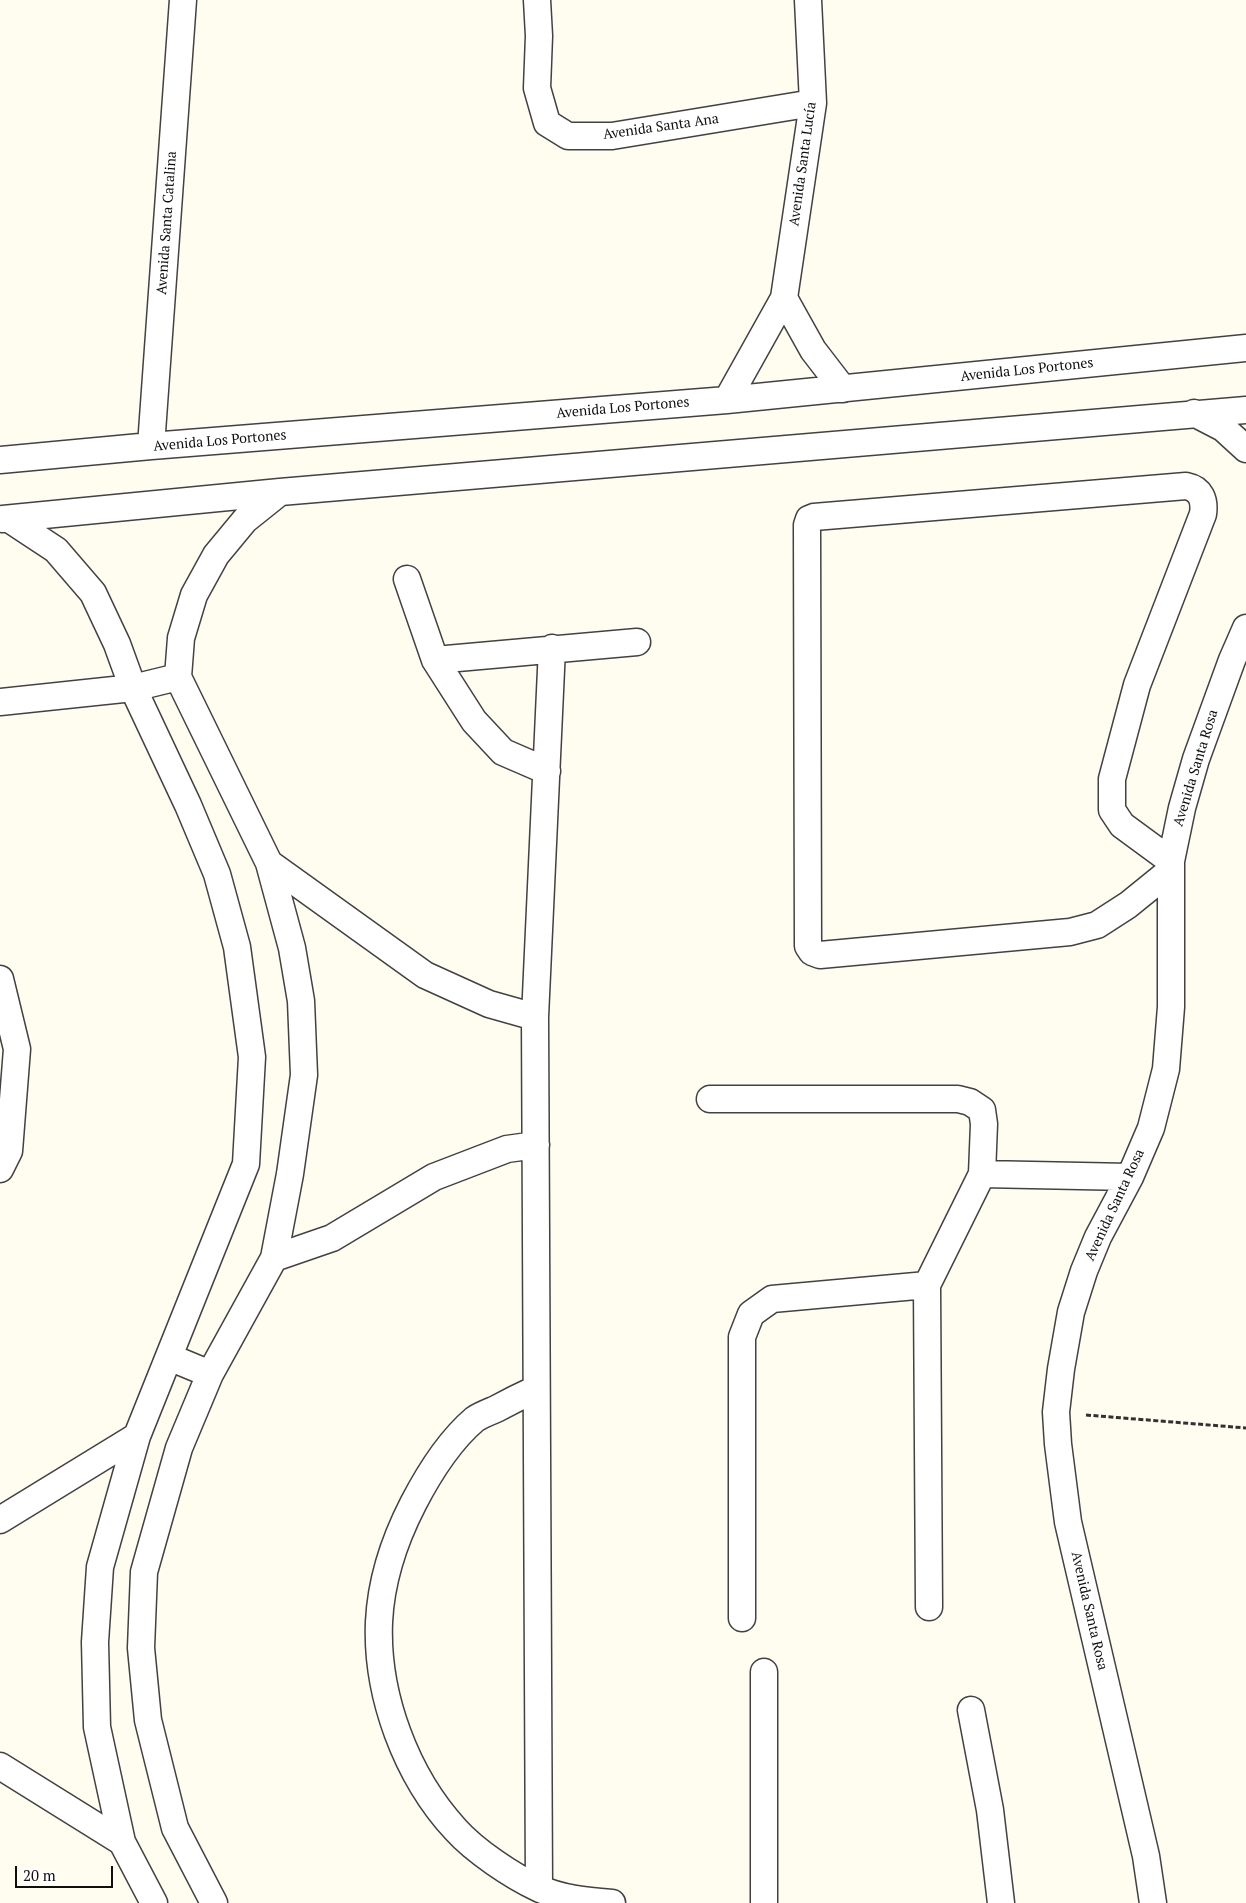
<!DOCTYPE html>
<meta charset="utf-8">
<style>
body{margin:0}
#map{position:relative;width:1246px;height:1903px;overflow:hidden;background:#fffcf0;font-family:"PT Serif",serif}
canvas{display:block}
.scale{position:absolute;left:15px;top:1866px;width:98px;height:22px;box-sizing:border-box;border:2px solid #0f0f0f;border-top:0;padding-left:6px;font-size:15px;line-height:18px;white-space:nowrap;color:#0f0f0f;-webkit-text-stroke:4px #fff;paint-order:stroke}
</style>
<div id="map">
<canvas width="1246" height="1903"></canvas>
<div class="scale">20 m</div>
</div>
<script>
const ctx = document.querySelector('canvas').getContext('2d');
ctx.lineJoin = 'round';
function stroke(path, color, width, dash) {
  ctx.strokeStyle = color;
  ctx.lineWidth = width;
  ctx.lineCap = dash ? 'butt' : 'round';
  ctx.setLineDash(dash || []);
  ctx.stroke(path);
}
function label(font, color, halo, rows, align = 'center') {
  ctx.font = font + ' "PT Serif",serif';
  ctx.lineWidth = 5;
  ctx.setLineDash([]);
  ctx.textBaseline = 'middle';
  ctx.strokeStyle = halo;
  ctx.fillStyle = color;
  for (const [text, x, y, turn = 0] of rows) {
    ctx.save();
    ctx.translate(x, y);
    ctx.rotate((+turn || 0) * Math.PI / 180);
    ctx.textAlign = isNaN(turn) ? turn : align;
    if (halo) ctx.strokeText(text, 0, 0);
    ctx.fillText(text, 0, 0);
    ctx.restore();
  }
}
const street = new Path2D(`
 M 537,0 L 539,36 L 537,88 L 547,123 L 568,136 L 612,136 L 813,103
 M 784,298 L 813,350 L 843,389
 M 727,400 L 784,298 L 813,103 L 808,0
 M 1194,413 L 1223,428 L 1246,449
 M 151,446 L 183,0
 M 0,460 L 151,446 L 727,400 L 1246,348
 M 3,519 L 280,492 L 1246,410
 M 9,519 L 56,550 L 93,593 L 117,644 L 133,688 L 188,805 L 217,874 L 237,947 L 252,1057 L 246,1164 L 137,1436 L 100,1567 L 95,1642 L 97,1727 L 122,1842 L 154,1903
 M 407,579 L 435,660 L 474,721 L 503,752 L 547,771
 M 435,660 L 637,642
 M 0,702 L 133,688 L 178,677
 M 269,863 L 425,975 L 489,1004 L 535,1017
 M 1170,871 L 1128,905 L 1097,925 L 1070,932 L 820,955 L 812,952 L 808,946 L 807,525 L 809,519 L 814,517 L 1186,486 C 1201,489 1205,500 1203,514 L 1137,685 L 1112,779 L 1112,810 L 1122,825 L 1171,861
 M 0,979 L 17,1049 L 9,1151 L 0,1169
 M 710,1099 L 958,1099 L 970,1102 L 982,1110 L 984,1124 L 982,1174 L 927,1285 L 929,1607
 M 982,1174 L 1130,1177
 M 274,1258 L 332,1238 L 434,1177 L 507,1149 L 536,1145
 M 169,1357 L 210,1374
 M 536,1389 C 523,1395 509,1402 496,1409 C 489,1412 481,1415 475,1419 C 449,1441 429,1473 413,1504 C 394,1541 381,1580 379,1622 C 376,1695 406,1776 456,1830 C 475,1851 512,1876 538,1888 C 562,1899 587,1901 612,1903
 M 0,1520 L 137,1436
 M 742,1618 L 742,1337 L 751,1314 L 772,1299 L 927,1285
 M 764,1672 L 764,1903
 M 971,1710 L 990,1810 L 1001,1903
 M 0,1766 L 122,1842
 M 539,1888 L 535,1017 L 552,648
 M 214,1903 L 175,1828 L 148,1720 L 141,1648 L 144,1572 L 179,1448 L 210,1374 L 274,1258 L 290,1174 L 304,1075 L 301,1001 L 292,948 L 269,863 L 178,677 L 181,638 L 194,595 L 216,555 L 245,520 L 280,492
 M 1153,1903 L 1146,1856 L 1068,1522 L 1058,1444 L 1056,1412 L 1061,1369 L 1071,1312 L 1084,1271 L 1098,1237 L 1130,1177 L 1151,1128 L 1166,1069 L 1171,1007 L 1171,861 L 1182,808 L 1196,759 L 1232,660 L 1246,628`);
stroke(street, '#424242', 29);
stroke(new Path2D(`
 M 1086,1415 L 1246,1428`), '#313131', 3, [5, 2.5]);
stroke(street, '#fff', 26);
label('14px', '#0f0f0f', '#fff', [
 ["Avenida Santa Ana",661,127,-8],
 ["Avenida Santa Lucía",803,164,-82],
 ["Avenida Santa Catalina",167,223,-86],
 ["Avenida Los Portones",1027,370,-6],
 ["Avenida Los Portones",623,408,-5],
 ["Avenida Los Portones",220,441,-5],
 ["Avenida Santa Rosa",1196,768,-73],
 ["Avenida Santa Rosa",1115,1205,-65],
 ["Avenida Santa Rosa",1089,1611,77]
]);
</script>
